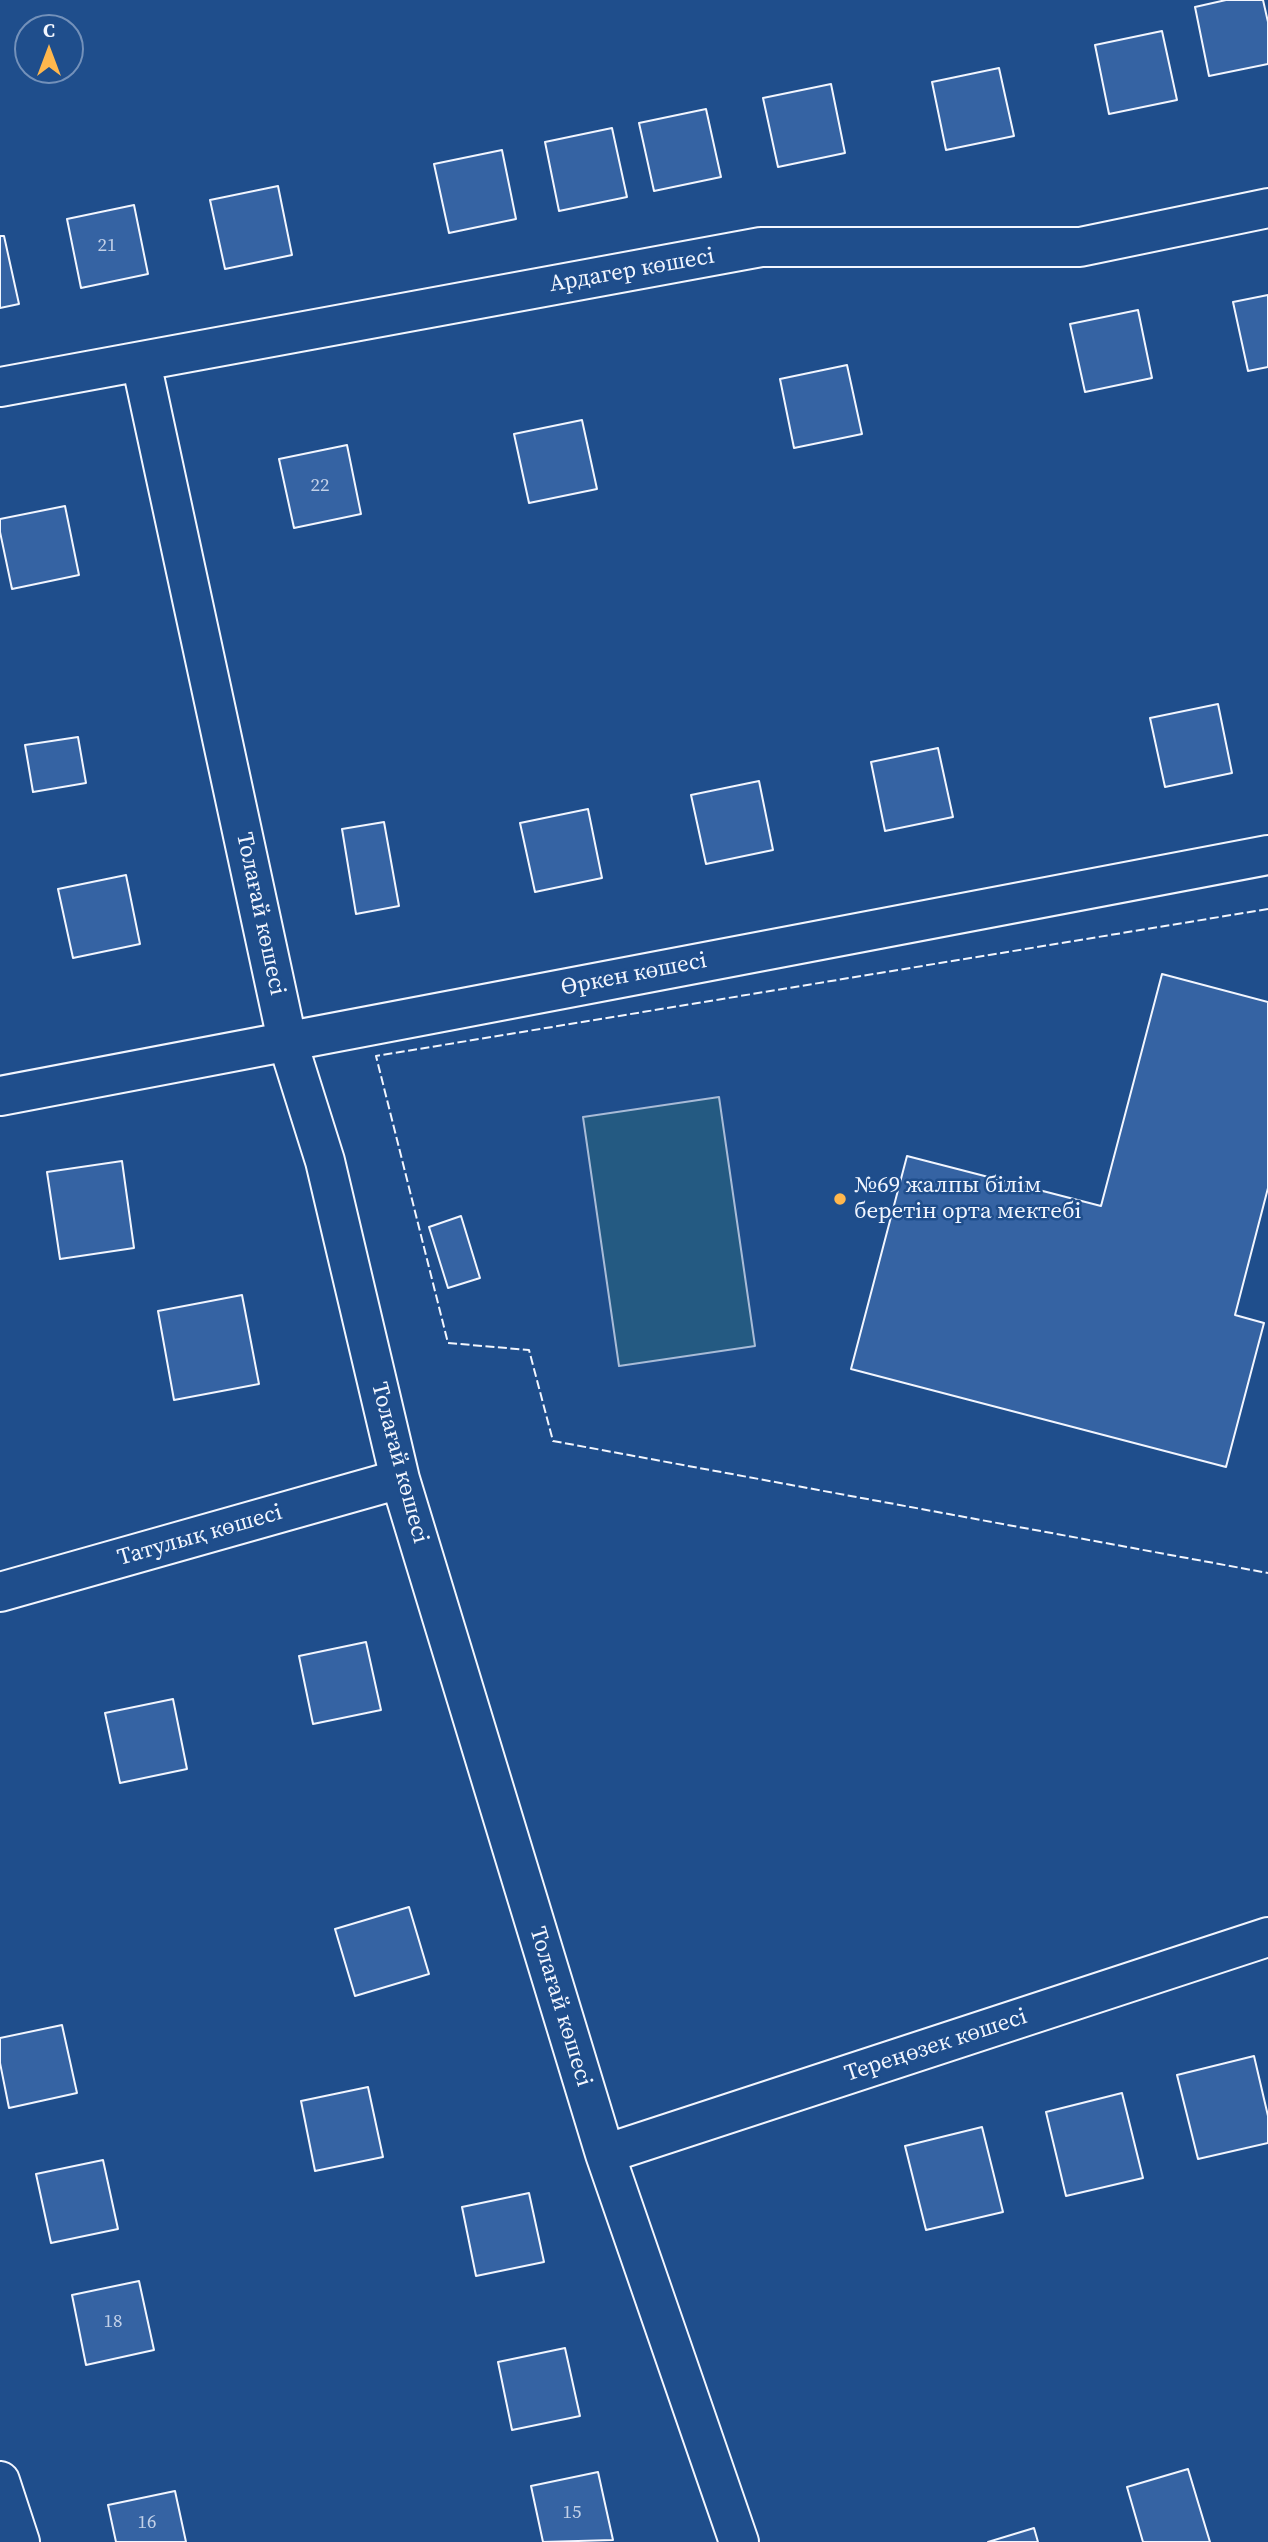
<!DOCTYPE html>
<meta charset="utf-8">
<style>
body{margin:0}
#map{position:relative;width:1268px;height:2542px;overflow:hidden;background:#1f4e8c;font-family:"Source Serif 4",serif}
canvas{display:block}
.north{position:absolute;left:14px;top:14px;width:70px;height:70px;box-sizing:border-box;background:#1f4e8c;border:2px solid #7391ba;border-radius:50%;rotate:0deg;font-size:19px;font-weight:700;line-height:28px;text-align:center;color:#f2f6ff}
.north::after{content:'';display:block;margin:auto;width:24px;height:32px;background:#ffb74d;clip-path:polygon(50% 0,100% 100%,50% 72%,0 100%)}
</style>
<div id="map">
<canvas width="1268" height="2542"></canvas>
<div class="north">С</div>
</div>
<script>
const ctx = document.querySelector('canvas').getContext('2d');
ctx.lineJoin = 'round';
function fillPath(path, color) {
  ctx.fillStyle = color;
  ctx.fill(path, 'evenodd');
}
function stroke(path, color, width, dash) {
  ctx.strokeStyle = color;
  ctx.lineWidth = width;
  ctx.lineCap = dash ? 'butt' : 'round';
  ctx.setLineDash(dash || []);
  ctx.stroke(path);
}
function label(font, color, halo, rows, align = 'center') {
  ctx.font = font + ' "Source Serif 4",serif';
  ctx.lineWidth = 5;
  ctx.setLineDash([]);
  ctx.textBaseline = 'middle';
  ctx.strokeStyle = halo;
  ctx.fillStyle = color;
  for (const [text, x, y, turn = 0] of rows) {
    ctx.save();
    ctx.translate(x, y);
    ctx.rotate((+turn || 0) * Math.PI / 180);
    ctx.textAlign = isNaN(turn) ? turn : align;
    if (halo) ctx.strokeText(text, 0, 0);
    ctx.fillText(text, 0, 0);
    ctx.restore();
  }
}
const green = new Path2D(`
 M 719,1097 L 755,1346 L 619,1366 L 583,1117 Z`);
fillPath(green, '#245a82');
stroke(green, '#a8bbd7', 2);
const building = new Path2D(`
 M 1226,0 L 1263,0 L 1268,22 L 1268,64 L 1209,76 L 1195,7 Z
 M 1162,31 L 1177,100 L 1109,114 L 1095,45 Z
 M 999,68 L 1014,136 L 946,150 L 932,82 Z
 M 831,84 L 845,153 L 778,167 L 763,98 Z
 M 706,109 L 721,177 L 654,191 L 639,123 Z
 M 612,128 L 627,197 L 559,211 L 545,142 Z
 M 502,150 L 516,219 L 449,233 L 434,164 Z
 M 278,186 L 292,255 L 225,269 L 210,200 Z
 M 134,205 L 148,274 L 81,288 L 67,219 Z
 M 0,236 L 4,236 L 19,304 L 0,308 Z
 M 1268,295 L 1268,367 L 1248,371 L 1233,302 Z
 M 1138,310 L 1152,378 L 1085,392 L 1070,324 Z
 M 847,365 L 862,434 L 794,448 L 780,379 Z
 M 582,420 L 597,489 L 529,503 L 514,434 Z
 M 347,445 L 361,514 L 294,528 L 279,459 Z
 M 65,506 L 79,575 L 12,589 L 0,532 L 0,519 Z
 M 1218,704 L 1232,773 L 1165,787 L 1150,718 Z
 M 78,737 L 86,783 L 33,792 L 25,745 Z
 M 938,748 L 953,817 L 885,831 L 871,762 Z
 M 759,781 L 773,850 L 706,864 L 691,795 Z
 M 588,809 L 602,878 L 535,892 L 520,823 Z
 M 384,822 L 399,906 L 356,914 L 342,829 Z
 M 126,875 L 140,944 L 73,958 L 58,889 Z
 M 1162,974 L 1268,1002 L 1268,1188 L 1235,1315 L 1264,1323 L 1226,1467 L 851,1369 L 907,1156 L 1101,1206 Z
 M 122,1161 L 134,1248 L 60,1259 L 47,1172 Z
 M 461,1216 L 480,1278 L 448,1288 L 429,1227 Z
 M 242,1295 L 259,1384 L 174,1400 L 158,1311 Z
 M 366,1642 L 381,1710 L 313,1724 L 299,1656 Z
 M 173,1699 L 187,1769 L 120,1783 L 105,1713 Z
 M 409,1907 L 429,1974 L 355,1996 L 335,1929 Z
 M 62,2025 L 77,2093 L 9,2108 L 0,2063 L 0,2038 Z
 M 1254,2056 L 1268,2116 L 1268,2143 L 1198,2159 L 1177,2075 Z
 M 368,2087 L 383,2157 L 315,2171 L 301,2101 Z
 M 1122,2093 L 1143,2178 L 1066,2196 L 1046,2112 Z
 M 982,2127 L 1003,2212 L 926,2230 L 905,2146 Z
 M 103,2160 L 118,2229 L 51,2243 L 36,2174 Z
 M 529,2193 L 544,2262 L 476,2276 L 462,2207 Z
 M 139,2281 L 154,2350 L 86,2365 L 72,2295 Z
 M 565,2348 L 580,2416 L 512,2430 L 498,2362 Z
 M 1188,2469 L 1210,2542 L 1143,2542 L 1127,2487 Z
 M 598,2472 L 613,2540 L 543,2542 L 531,2486 Z
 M 175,2491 L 186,2542 L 116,2542 L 108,2505 Z
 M 1034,2528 L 1038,2542 L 988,2542 Z`);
fillPath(building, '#3563a3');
stroke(building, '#f2f6ff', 2);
const minor = new Path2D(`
 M 141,362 L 287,1040 L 325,1161 L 400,1479 L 605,2154 L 739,2542
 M 0,387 L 761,247 L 1080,247 L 1268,208
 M 0,1096 L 1268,855
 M 0,1592 L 400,1479
 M 605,2154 L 1268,1937
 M 0,2481 L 20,2542`);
stroke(minor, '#f2f6ff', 42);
stroke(minor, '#1f4e8c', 38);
stroke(new Path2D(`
 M 1268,909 L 376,1056 L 448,1343 L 529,1350 L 553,1441 L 1268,1573`), '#f2f6ff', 2, [9, 3.5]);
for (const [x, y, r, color] of [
 [840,1199,7,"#ffb74d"]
]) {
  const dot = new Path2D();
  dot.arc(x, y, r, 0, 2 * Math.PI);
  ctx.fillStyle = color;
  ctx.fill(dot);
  stroke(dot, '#1f4e8c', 2.5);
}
label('19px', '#c3d1e8', null, [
 ["21",107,246],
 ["22",320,486],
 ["18",113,2322],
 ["15",572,2513],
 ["16",147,2523]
]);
label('23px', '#f2f6ff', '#1f4e8c', [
 ["Ардагер көшесі",632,271,-10],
 ["Толағай көшесі",260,914,78],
 ["Өркен көшесі",634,975,-11],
 ["Толағай көшесі",399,1463,75],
 ["Татулық көшесі",200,1536,-16],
 ["Толағай көшесі",560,2007,73],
 ["Тереңөзек көшесі",936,2046,-18]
]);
label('23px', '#f2f6ff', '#1f4e8c', [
 ["№69 жалпы білім",854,1186],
 ["беретін орта мектебі",854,1212]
], 'left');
</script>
